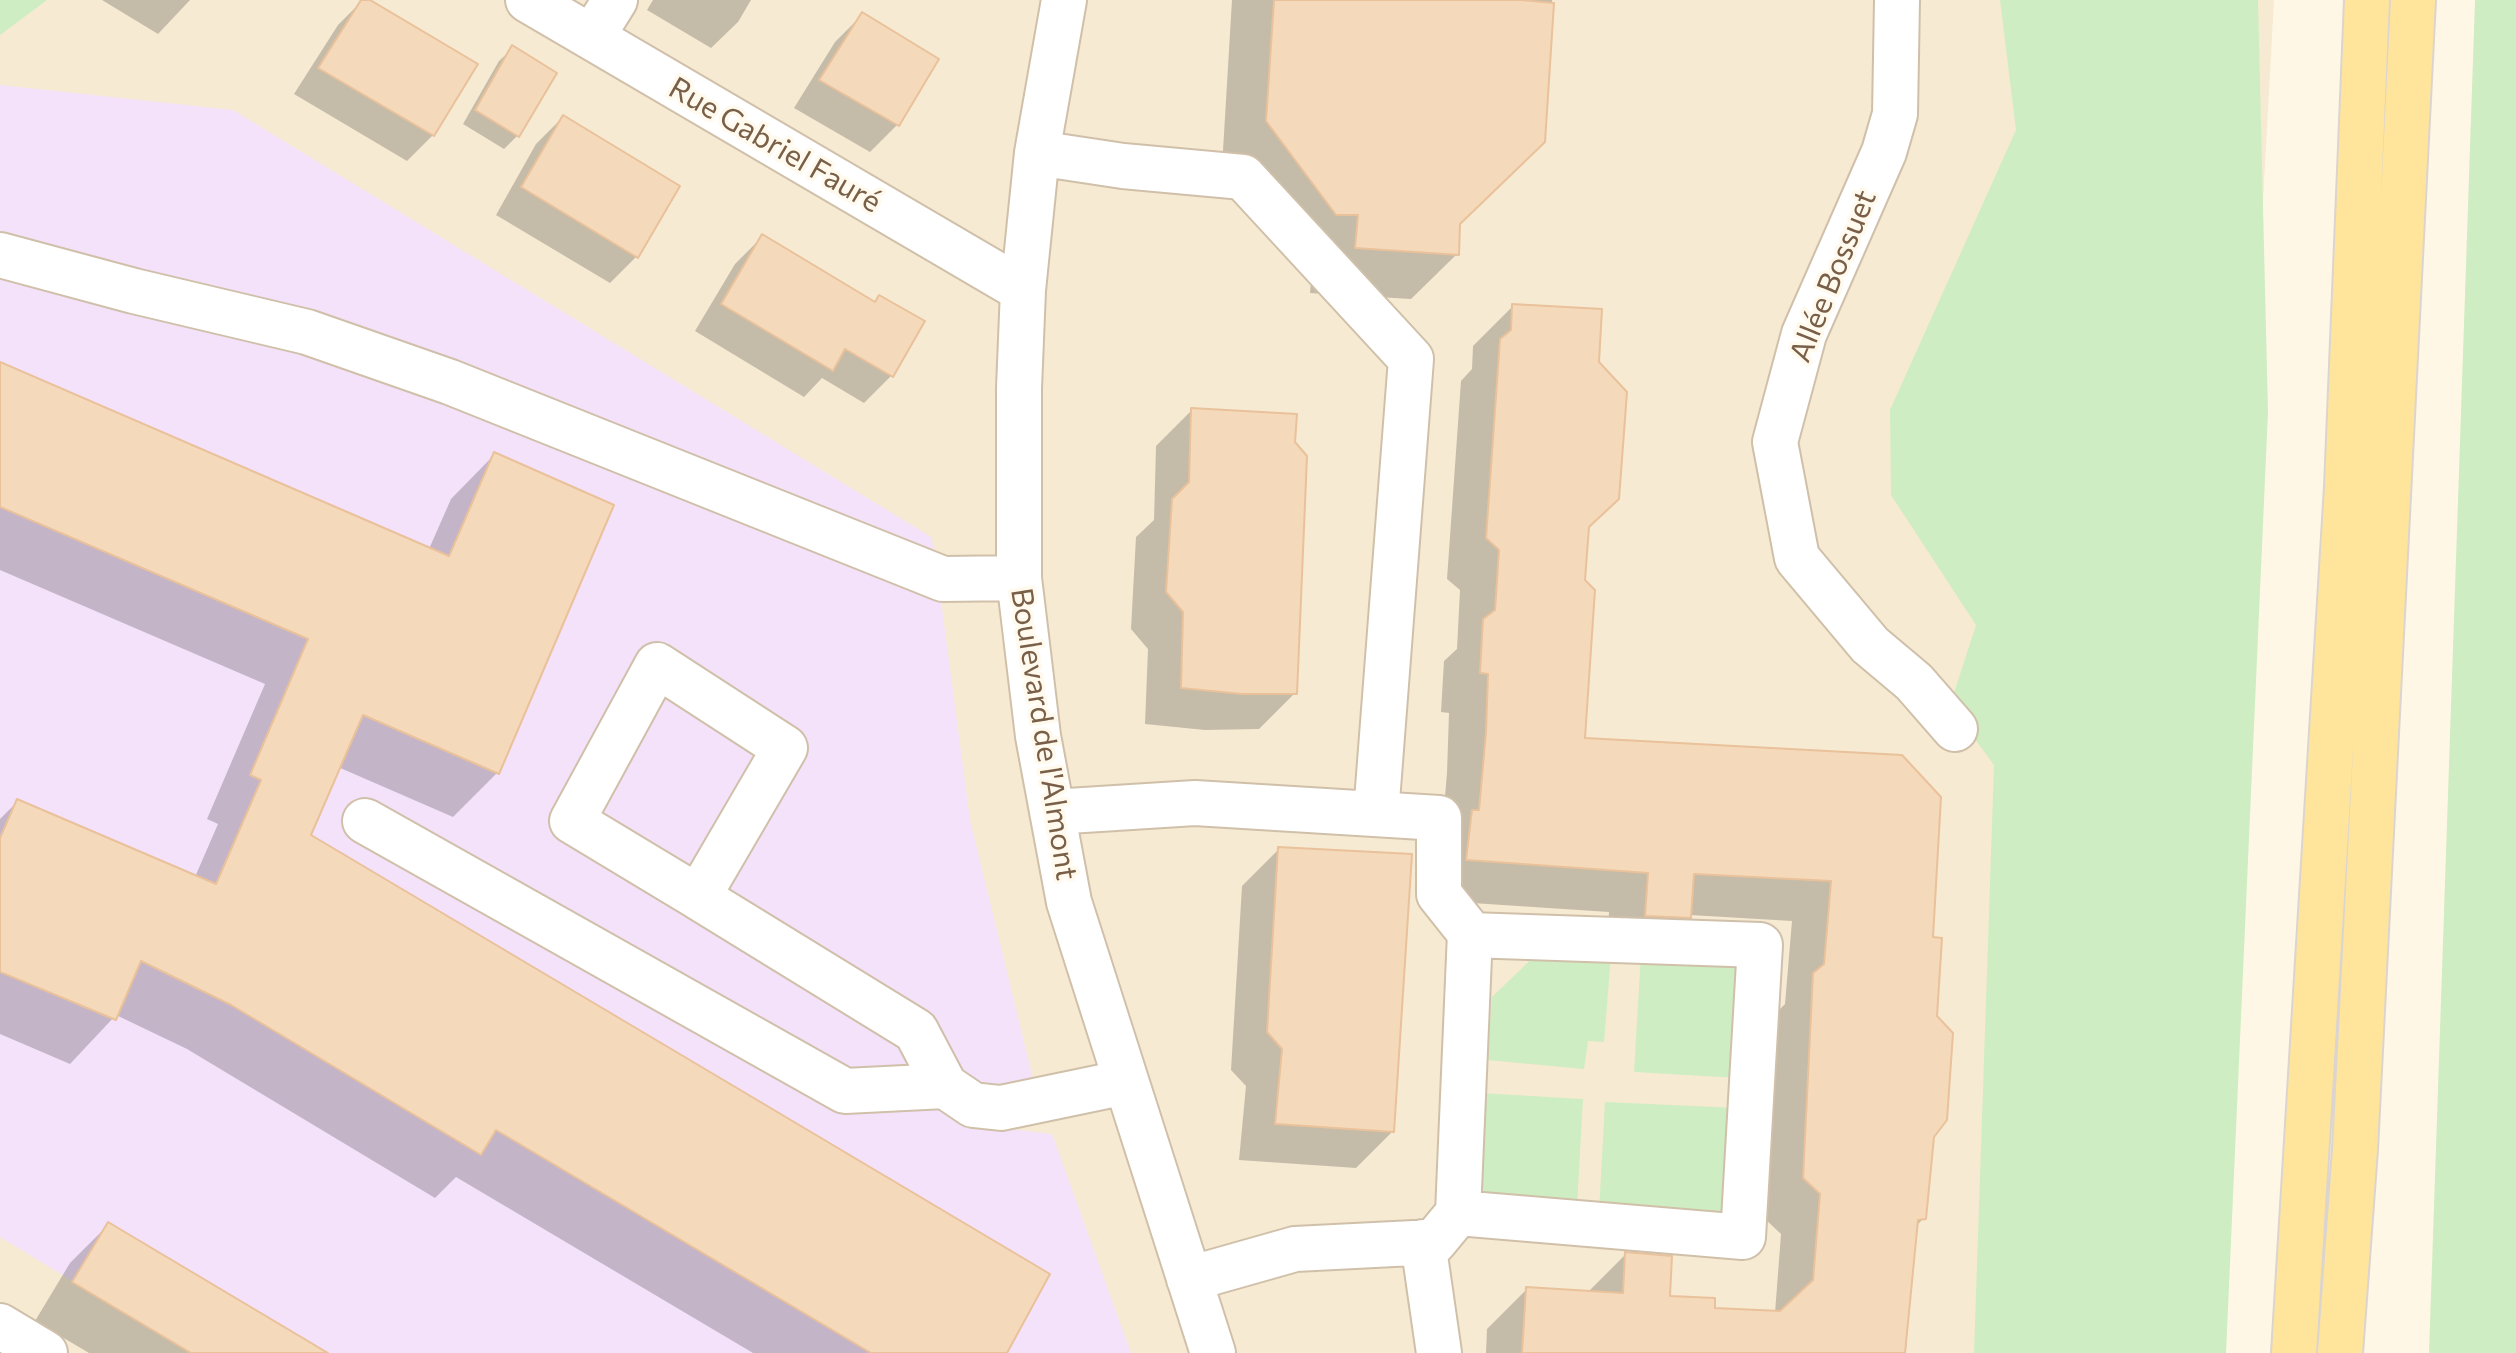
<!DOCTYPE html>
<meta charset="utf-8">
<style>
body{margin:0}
canvas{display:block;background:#fef7e5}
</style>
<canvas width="2516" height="1353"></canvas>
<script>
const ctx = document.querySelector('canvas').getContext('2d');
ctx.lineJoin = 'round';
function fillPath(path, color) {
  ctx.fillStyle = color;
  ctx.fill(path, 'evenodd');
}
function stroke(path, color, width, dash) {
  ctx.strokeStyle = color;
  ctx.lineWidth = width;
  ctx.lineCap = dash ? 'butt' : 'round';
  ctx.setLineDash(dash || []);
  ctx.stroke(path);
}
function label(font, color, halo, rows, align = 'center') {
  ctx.font = font + ' Commissioner,sans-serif';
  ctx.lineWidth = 7;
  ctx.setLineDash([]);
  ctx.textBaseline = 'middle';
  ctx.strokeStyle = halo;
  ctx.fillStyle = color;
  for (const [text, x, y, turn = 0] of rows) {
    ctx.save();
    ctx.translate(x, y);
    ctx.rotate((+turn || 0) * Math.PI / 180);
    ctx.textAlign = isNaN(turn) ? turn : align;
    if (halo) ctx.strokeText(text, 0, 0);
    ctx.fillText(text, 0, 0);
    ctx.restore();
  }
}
fillPath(new Path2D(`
 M 0,0 L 2274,0 L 2200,1353 L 0,1353 Z`), '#f6ead3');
fillPath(new Path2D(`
 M 0,85 L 233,110 L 931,537 L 943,579 L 942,608 L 970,820 L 1034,1083 L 1001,1108 L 1010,1129 L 1052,1134 L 1131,1353 L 191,1353 L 0,1237 Z`), '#f4e2fa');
fillPath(new Path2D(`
 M 0,0 L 47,0 L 0,35 Z
 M 2000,0 L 2258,0 L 2268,412 L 2226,1353 L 1974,1353 L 1994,765 L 1950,705 L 1976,625 L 1891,495 L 1890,410 L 2016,130 Z
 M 2475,0 L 2516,0 L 2516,1353 L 2429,1353 Z
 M 1543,948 L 1611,955 L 1604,1042 L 1588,1041 L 1584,1069 L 1487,1060 L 1492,997 Z
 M 1641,954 L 1745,961 L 1738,1078 L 1634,1072 Z
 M 1480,1093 L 1583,1099 L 1577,1206 L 1474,1200 Z
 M 1605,1102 L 1738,1108 L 1733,1218 L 1599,1211 Z`), '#cfedc2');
fillPath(new Path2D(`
 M 102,0 L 190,0 L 158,34 Z
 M 363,0 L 366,0 L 433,135 L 407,161 L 294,94 L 338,25 Z
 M 653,0 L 751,0 L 738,22 L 711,48 L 647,10 Z
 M 1232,0 L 1552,0 L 1543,141 L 1458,224 L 1457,254 L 1411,299 L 1310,293 L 1313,260 L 1222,167 Z
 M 862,15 L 936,60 L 897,125 L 870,152 L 794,108 L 835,42 Z
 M 513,48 L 517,136 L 504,149 L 463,124 L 499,61 Z
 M 563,117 L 637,256 L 610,283 L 496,215 L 536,144 Z
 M 762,237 L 873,304 L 880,297 L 891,376 L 864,403 L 822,378 L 804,397 L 695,331 L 735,264 Z
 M 1513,306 L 1586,529 L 1583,580 L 1583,740 L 1901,757 L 1931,939 L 1935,1017 L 1932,1137 L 1924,1218 L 1915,1227 L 1906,1350 L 1903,1353 L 1486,1353 L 1487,1329 L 1527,1289 L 1587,1293 L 1626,1254 L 1668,1298 L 1713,1310 L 1775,1313 L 1781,1234 L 1764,1218 L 1774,1015 L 1785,1004 L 1792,921 L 1690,915 L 1649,957 L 1606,955 L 1609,912 L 1427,900 L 1441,843 L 1447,773 L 1449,713 L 1441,712 L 1444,661 L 1457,649 L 1460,590 L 1447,579 L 1461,381 L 1472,369 L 1473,346 Z
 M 0,364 L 429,549 L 451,499 L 495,454 L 497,773 L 453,817 L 338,767 L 308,835 L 1005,1353 L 753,1353 L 456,1177 L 435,1198 L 187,1049 L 116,1015 L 70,1064 L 0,1034 L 0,819 L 18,801 L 195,877 L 218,824 L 207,819 L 265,684 L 0,570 Z
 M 1192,410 L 1295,693 L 1259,729 L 1205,730 L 1145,724 L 1148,649 L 1131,629 L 1136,537 L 1154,520 L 1156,446 Z
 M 1279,849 L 1393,1131 L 1356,1168 L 1239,1160 L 1246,1086 L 1231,1070 L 1242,886 Z
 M 108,1225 L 324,1353 L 89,1353 L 35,1321 L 70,1263 Z`), '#0003');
const building = new Path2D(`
 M 361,0 L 370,0 L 478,64 L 434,136 L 318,68 Z
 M 1274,0 L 1522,0 L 1554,3 L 1545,142 L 1460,224 L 1459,255 L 1355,248 L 1358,215 L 1336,215 L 1266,121 Z
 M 862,12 L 939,59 L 899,126 L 819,80 Z
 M 512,45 L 557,73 L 519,137 L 475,110 Z
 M 563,115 L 680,186 L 638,258 L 521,187 Z
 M 762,234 L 875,302 L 879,295 L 925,321 L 893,377 L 845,349 L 833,371 L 721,304 Z
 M 1512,304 L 1602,309 L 1599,362 L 1627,392 L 1619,499 L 1589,527 L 1585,580 L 1595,590 L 1585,738 L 1902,755 L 1941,797 L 1933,937 L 1942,938 L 1937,1016 L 1953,1033 L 1947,1120 L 1934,1137 L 1926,1219 L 1918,1220 L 1905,1353 L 1522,1353 L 1526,1287 L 1623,1293 L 1625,1252 L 1672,1256 L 1670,1296 L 1715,1298 L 1715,1308 L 1780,1311 L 1813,1280 L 1820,1194 L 1803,1178 L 1813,973 L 1824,964 L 1831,881 L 1694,874 L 1691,918 L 1645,916 L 1648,873 L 1466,860 L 1472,810 L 1479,810 L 1486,732 L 1488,674 L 1480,673 L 1483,619 L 1495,610 L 1499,550 L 1486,538 L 1500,339 L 1511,330 Z
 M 0,362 L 449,556 L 494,452 L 614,505 L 499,774 L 363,715 L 311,835 L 1050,1274 L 1007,1353 L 871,1353 L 496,1130 L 481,1155 L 231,1005 L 141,961 L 116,1020 L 0,972 L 0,838 L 17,799 L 216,884 L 261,780 L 250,775 L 308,639 L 0,507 Z
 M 1191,408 L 1297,414 L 1295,442 L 1307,456 L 1297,694 L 1242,694 L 1181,688 L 1183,612 L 1166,592 L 1172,499 L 1189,482 Z
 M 1278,847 L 1412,854 L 1394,1132 L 1275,1124 L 1282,1049 L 1267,1032 Z
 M 108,1222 L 328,1353 L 191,1353 L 72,1282 Z`);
fillPath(building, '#f5d9bb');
stroke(building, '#e9c19a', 2);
const minor = new Path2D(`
 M 528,0 L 1023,290
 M 1064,0 L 1037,153 L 1023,290 L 1019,388 L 1019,578 L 1038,736 L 1069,902 L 1213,1353
 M 1897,0 L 1895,114 L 1884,152 L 1804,334 L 1775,442 L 1797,558 L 1870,645 L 1914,682 L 1955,729
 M 592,37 L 615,0
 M 1037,153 L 1123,166 L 1243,177 L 1411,359 L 1376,814
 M 0,255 L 134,291 L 307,332 L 450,382 L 943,579 L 1019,578
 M 1052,812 L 1195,803 L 1439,818 L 1439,894 L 1470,933 L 1458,1213 L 1434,1242 L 1295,1249 L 1189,1279
 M 365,821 L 845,1091 L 945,1086 L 973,1105 L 1001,1108 L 1126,1082
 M 698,897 L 572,821 L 657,665 L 785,748 L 698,897 L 916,1031 L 945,1086
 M 1458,1213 L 1743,1237 L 1760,945 L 1470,935
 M 1423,1242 L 1439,1353
 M 0,1326 L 45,1353`);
const major = new Path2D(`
 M 2294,1353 L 2347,487 L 2367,0
 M 2340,1353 L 2355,1149 L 2413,0`);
stroke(minor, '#d0c0aa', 48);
stroke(major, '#dcd5cf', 48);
stroke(minor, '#fff', 44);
stroke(major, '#ffe59b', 44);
label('30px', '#795f48', '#fffaed', [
 ["Rue Gabriel Fauré",775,145,30],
 ["Allée Bossuet",1833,276,-68],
 ["Boulevard de l'Almont",1044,734,81]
]);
</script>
